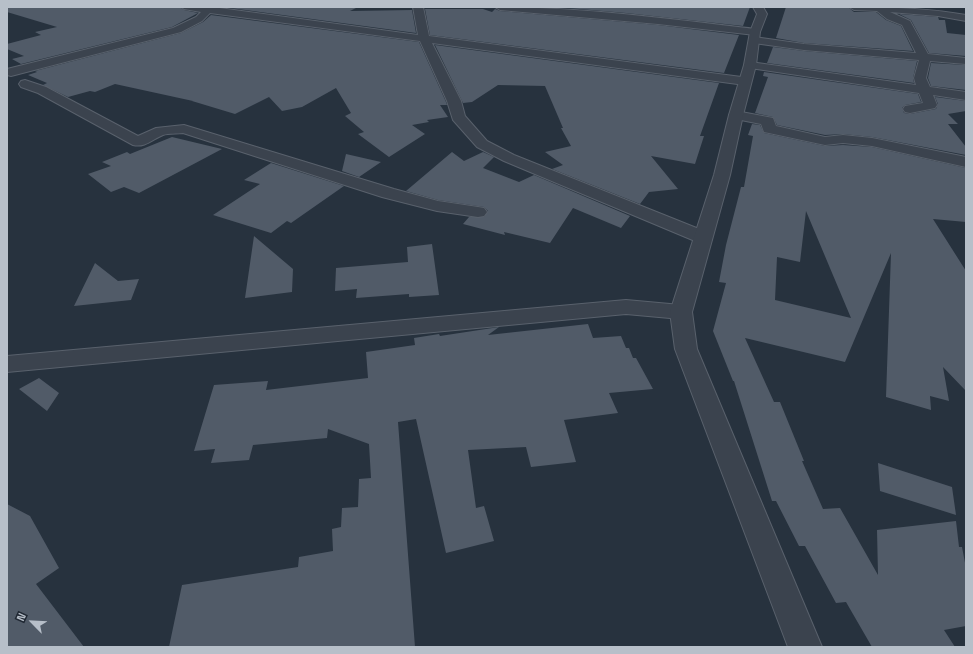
<!DOCTYPE html>
<style>
body{margin:0}
#map{position:relative;width:973px;height:654px;overflow:hidden;background:#27323e;font-family:"Space Grotesk",sans-serif}
canvas{display:block}
.frame{position:absolute;inset:0;border:8px solid #b7bfc9;pointer-events:none}
.north{position:absolute;left:12px;top:602px;width:40px;height:40px;-webkit-text-stroke:3px #202833;paint-order:stroke;rotate:294deg;font-size:11px;font-weight:700;line-height:16px;text-align:center;color:#b7bfc9}
.north::after{content:'';display:block;margin:auto;width:14px;height:18px;background:#b7bfc9;clip-path:polygon(50% 0,100% 100%,50% 72%,0 100%)}
</style>
<div id="map">
<canvas width="973" height="654"></canvas>
<div class="frame"></div>
<div class="north">N</div>
</div>
<script>
const ctx = document.querySelector('canvas').getContext('2d');
ctx.lineJoin = 'round';
function fillPath(path, color) {
  ctx.fillStyle = color;
  ctx.fill(path, 'evenodd');
}
function stroke(path, color, width, dash) {
  ctx.strokeStyle = color;
  ctx.lineWidth = width;
  ctx.lineCap = dash ? 'butt' : 'round';
  ctx.setLineDash(dash || []);
  ctx.stroke(path);
}
fillPath(new Path2D(`
 M 8,7 L 180,7 L 184,10 L 198,13 L 172,27 L 21,64 L 12,59 L 24,56 L 7,49 L 7,44 L 41,35 L 35,32 L 57,27 L 7,12 Z
 M 223,7 L 358,7 L 350,11 L 412,10 L 416,33 Z
 M 556,7 L 750,7 L 743,26 L 626,13 Z
 M 786,7 L 848,7 L 854,12 L 876,12 L 886,20 L 901,26 L 913,51 L 804,43 L 776,38 Z
 M 425,9 L 483,9 L 492,12 L 495,9 L 500,11 L 658,25 L 739,35 L 724,73 L 430,35 Z
 M 899,14 L 938,17 L 939,20 L 945,20 L 947,33 L 966,35 L 966,56 L 929,53 L 911,20 Z
 M 211,15 L 419,42 L 446,102 L 447,105 L 440,105 L 448,117 L 427,120 L 429,122 L 412,125 L 425,134 L 389,157 L 358,134 L 364,132 L 345,116 L 351,113 L 336,88 L 302,107 L 282,111 L 269,97 L 235,114 L 192,101 L 193,101 L 115,84 L 95,92 L 90,91 L 68,97 L 43,85 L 47,83 L 28,75 L 37,72 L 35,71 L 181,33 L 203,22 Z
 M 435,45 L 719,83 L 700,136 L 704,136 L 695,164 L 651,156 L 678,189 L 649,192 L 640,204 L 552,169 L 563,165 L 545,152 L 571,146 L 561,128 L 563,128 L 545,86 L 498,85 L 472,102 L 463,103 Z
 M 773,47 L 804,51 L 917,61 L 913,78 L 914,83 L 767,63 Z
 M 931,63 L 966,65 L 966,90 L 931,86 L 928,78 Z
 M 764,72 L 918,94 L 921,102 L 905,105 L 902,108 L 904,113 L 910,114 L 936,109 L 938,104 L 935,97 L 966,101 L 966,111 L 948,114 L 958,124 L 948,124 L 966,147 L 966,155 L 872,137 L 843,134 L 825,135 L 777,125 L 773,117 L 755,113 L 768,77 L 763,76 Z
 M 752,124 L 760,125 L 764,133 L 825,146 L 843,145 L 872,147 L 966,168 L 966,222 L 933,219 L 966,271 L 966,391 L 943,367 L 949,401 L 930,396 L 931,410 L 886,397 L 891,253 L 845,362 L 745,338 L 774,402 L 780,402 L 804,461 L 802,461 L 823,509 L 840,508 L 878,575 L 877,530 L 956,521 L 959,547 L 962,547 L 966,568 L 966,626 L 944,630 L 955,647 L 872,647 L 846,602 L 836,603 L 805,546 L 799,546 L 776,501 L 772,501 L 734,381 L 733,381 L 713,331 L 726,283 L 719,282 L 726,245 L 741,187 L 744,187 L 753,136 L 748,135 ZM 806,211 L 851,318 L 775,300 L 777,257 L 800,262 Z
 M 172,137 L 222,149 L 139,193 L 124,187 L 111,192 L 88,174 L 111,166 L 102,162 L 127,152 L 130,154 Z
 M 452,152 L 464,161 L 483,152 L 494,157 L 483,168 L 519,182 L 534,175 L 630,216 L 621,228 L 573,208 L 550,243 L 504,232 L 505,235 L 463,224 L 469,217 L 484,217 L 488,211 L 484,207 L 438,200 L 406,191 Z
 M 346,154 L 381,162 L 359,177 L 342,171 Z
 M 271,163 L 344,186 L 291,223 L 287,221 L 271,233 L 213,215 L 260,184 L 244,180 Z
 M 254,236 L 293,269 L 292,292 L 245,298 Z
 M 432,244 L 439,295 L 409,297 L 409,294 L 356,298 L 357,289 L 335,291 L 336,268 L 408,262 L 407,247 Z
 M 95,263 L 118,281 L 139,279 L 131,300 L 74,306 Z
 M 588,324 L 593,338 L 621,336 L 626,348 L 629,348 L 633,358 L 636,358 L 653,389 L 609,393 L 618,413 L 564,420 L 576,462 L 531,467 L 526,447 L 468,450 L 476,508 L 484,506 L 494,541 L 446,553 L 416,419 L 398,422 L 415,647 L 169,647 L 182,585 L 298,567 L 299,557 L 333,551 L 332,529 L 341,527 L 342,508 L 358,507 L 359,479 L 371,478 L 369,444 L 328,429 L 327,438 L 253,445 L 249,460 L 211,463 L 215,449 L 194,451 L 214,385 L 268,381 L 266,390 L 368,378 L 366,352 L 415,345 L 414,338 L 439,334 L 440,336 L 499,327 L 488,335 Z
 M 39,378 L 59,393 L 47,411 L 19,389 Z
 M 878,463 L 952,487 L 956,515 L 880,491 Z
 M 7,504 L 30,516 L 59,568 L 36,584 L 84,647 L 7,647 Z`), '#515b68');
const minor = new Path2D(`
 M 182,7 L 212,7 L 418,35 L 413,7 L 423,7 L 429,36 L 749,78 L 751,81 L 749,84 L 745,85 L 432,43 L 461,101 L 465,116 L 487,141 L 514,155 L 709,233 L 711,237 L 709,241 L 702,243 L 695,241 L 504,161 L 477,147 L 453,120 L 447,101 L 420,41 L 210,13 L 202,21 L 181,32 L 11,76 L 7,75 L 7,69 L 173,28 L 196,17 L 201,12 L 184,9 Z
 M 495,7 C 582,7 669,19 755,29 L 760,32 L 755,35 L 658,24 L 500,10 Z
 M 849,7 C 889,7 927,8 966,15 L 966,21 L 938,16 L 890,12 L 910,21 L 928,54 L 966,58 L 966,64 L 930,61 L 926,78 L 930,87 L 966,92 L 966,100 L 933,95 L 937,105 L 935,108 L 910,113 L 905,112 L 903,109 L 905,106 L 923,103 L 919,93 L 750,68 L 746,67 L 744,65 L 746,63 L 750,62 L 916,85 L 914,78 L 919,60 L 804,50 L 754,43 L 749,40 L 754,37 L 804,44 L 916,53 L 902,25 L 887,19 L 877,11 L 854,10 Z
 M 25,80 L 46,87 L 138,136 L 156,128 L 184,125 L 394,189 L 438,201 L 478,207 L 484,208 L 487,212 L 484,216 L 478,217 L 437,211 L 382,197 L 183,133 C 177,134 169,133 163,135 C 153,139 145,148 133,145 L 38,93 L 21,87 L 19,84 L 21,81 Z
 M 736,111 L 773,118 L 776,126 L 825,137 L 843,135 L 872,138 L 966,157 L 966,167 L 872,146 L 843,143 L 825,145 L 769,133 L 764,132 L 761,124 L 731,118 L 729,115 L 731,112 Z
 M 626,300 L 681,305 L 689,307 L 692,312 L 689,317 L 681,319 L 626,314 L 7,372 L 7,356 Z`);
const tertiary = new Path2D(`
 M 753,7 L 763,7 L 767,14 L 760,32 L 756,65 L 743,115 L 730,175 L 692,312 L 697,349 L 822,647 L 788,647 L 675,349 L 670,312 L 714,175 L 729,115 L 744,65 L 750,32 L 757,14 Z`);
stroke(minor, '#59616c', 2);
stroke(tertiary, '#59616c', 2);
fillPath(minor, '#3b434e');
fillPath(tertiary, '#3b434e');
</script>
